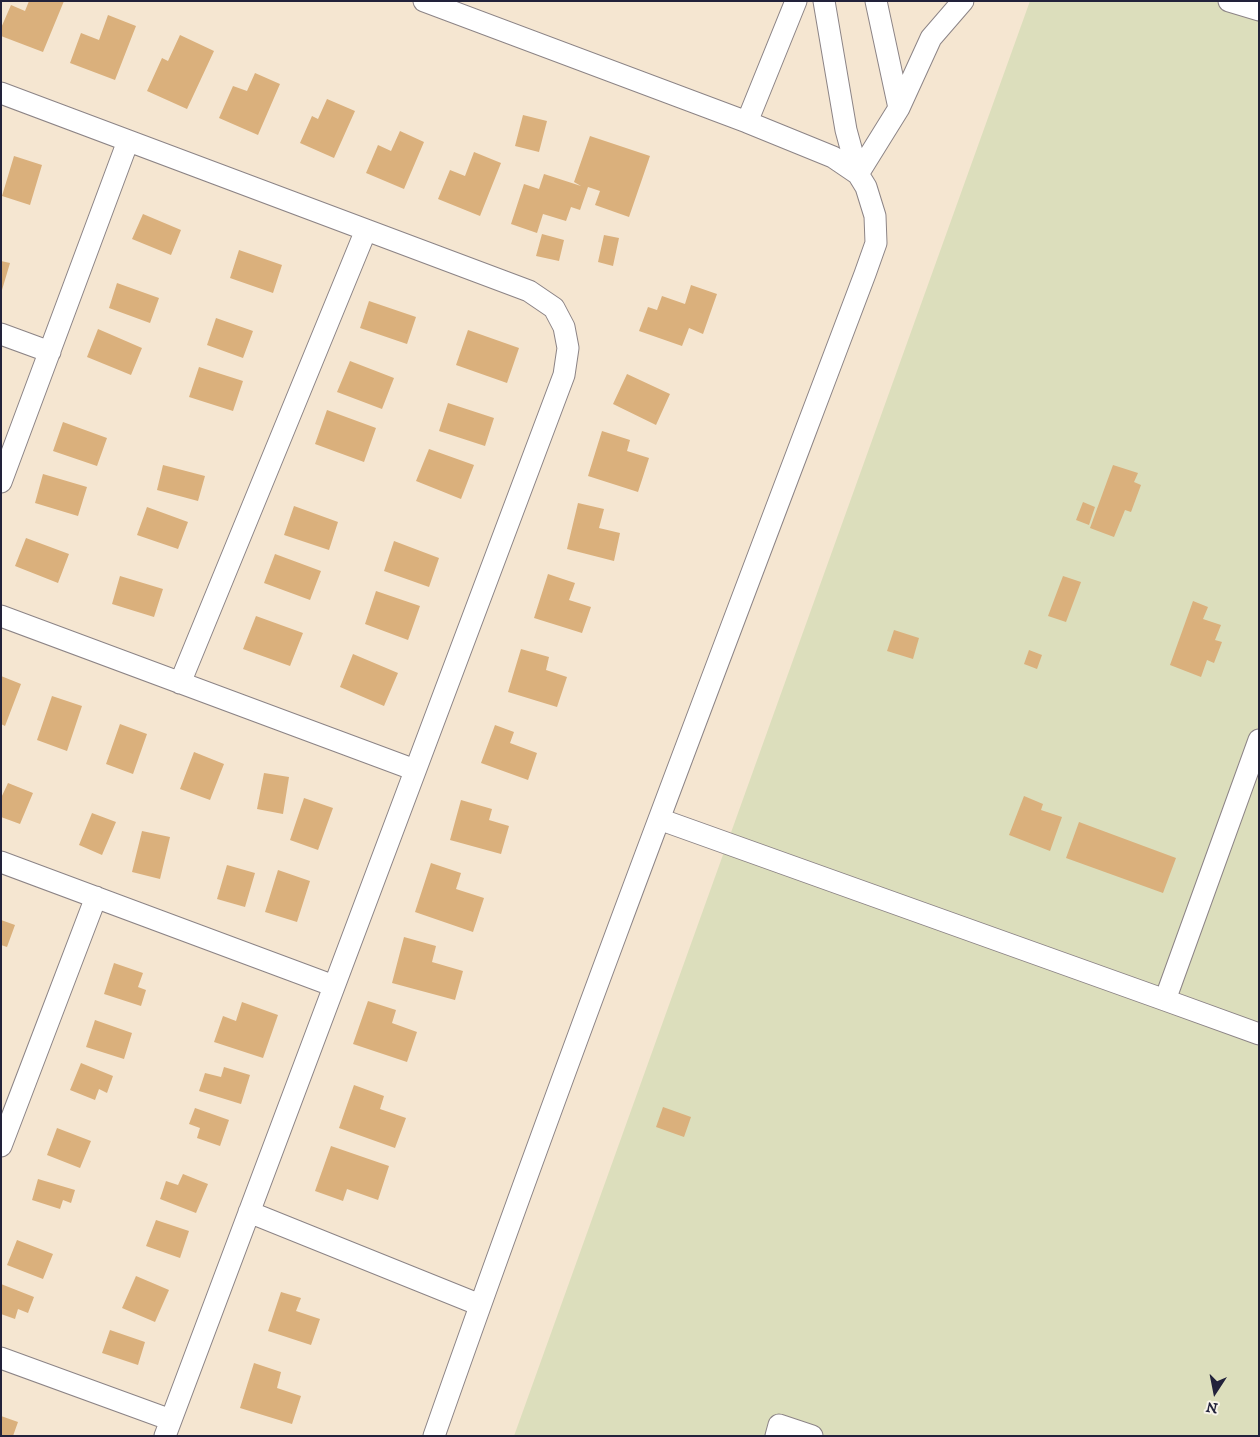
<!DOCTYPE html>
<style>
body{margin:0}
#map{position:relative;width:1260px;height:1437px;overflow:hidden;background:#f5e6d1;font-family:"IM FELL DW Pica",serif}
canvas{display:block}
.frame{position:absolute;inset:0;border:2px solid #22223b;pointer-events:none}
.north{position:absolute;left:1190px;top:1367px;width:50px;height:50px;-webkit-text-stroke:4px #f7f3e8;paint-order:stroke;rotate:191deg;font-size:14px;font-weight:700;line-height:20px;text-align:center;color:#22223b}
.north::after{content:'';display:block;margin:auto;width:18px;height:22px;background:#22223b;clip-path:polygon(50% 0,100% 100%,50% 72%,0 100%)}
</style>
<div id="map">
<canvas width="1260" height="1437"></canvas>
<div class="frame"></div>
<div class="north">N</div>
</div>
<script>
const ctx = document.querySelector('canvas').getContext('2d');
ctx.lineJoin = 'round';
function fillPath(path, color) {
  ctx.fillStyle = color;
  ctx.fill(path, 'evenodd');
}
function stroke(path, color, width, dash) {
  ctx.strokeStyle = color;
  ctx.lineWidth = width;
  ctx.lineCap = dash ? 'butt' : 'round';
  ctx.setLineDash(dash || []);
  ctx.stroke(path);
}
fillPath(new Path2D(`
 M 1030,1 L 1259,1 L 1259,1436 L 514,1436 Z`), '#dcdebc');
fillPath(new Path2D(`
 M 29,1 L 64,1 L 43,52 L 1,36 L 1,28 L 11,5 L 25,11 Z
 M 108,15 L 136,26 L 115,80 L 70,63 L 81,33 L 99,40 Z
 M 180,35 L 214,51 L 187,109 L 147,91 L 162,58 L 168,61 Z
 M 255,73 L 280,84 L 258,135 L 219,118 L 233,86 L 247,91 Z
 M 327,99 L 355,111 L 334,158 L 300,143 L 312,116 L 318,119 Z
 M 523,115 L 547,121 L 539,152 L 515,146 Z
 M 400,131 L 424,142 L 404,189 L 366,173 L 378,145 L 391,151 Z
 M 590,136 L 650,156 L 629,217 L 595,205 L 600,191 L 588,187 L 580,210 L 571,207 L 566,221 L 543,214 L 537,233 L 511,224 L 524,184 L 539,189 L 544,174 L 581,186 L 574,182 Z
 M 474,152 L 501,163 L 480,216 L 438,199 L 450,170 L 465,176 Z
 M 14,156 L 42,165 L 30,205 L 2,196 Z
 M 143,214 L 181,230 L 171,255 L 132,239 Z
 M 542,234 L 564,240 L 559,261 L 536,256 Z
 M 604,235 L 619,238 L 613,266 L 598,262 Z
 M 239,250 L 282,265 L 273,293 L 230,278 Z
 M 1,261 L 10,263 L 2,290 L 1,290 Z
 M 117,283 L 159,298 L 150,323 L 109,308 Z
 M 691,285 L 717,294 L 703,334 L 689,328 L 682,346 L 639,331 L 648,307 L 657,310 L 662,296 L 685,304 Z
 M 369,301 L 416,317 L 407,344 L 360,328 Z
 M 216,318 L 253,331 L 243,358 L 207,345 Z
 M 98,329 L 142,348 L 131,375 L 87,357 Z
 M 468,330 L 519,348 L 507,383 L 456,365 Z
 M 350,361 L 394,378 L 382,409 L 337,392 Z
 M 199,367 L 243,381 L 233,411 L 189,397 Z
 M 627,374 L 670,394 L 656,425 L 613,404 Z
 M 448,403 L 494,418 L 485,446 L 439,431 Z
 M 327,410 L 376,428 L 364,462 L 315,444 Z
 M 63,422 L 107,438 L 97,466 L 53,451 Z
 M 602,431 L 630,440 L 627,451 L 649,458 L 638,492 L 588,476 Z
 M 429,449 L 474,465 L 461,499 L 416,481 Z
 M 163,465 L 205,476 L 198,501 L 157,490 Z
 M 1113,465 L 1138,473 L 1134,482 L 1141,485 L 1131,512 L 1125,510 L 1114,537 L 1090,528 Z
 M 43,474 L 87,487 L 78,516 L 35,503 Z
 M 1083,502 L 1095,507 L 1089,525 L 1076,520 Z
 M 578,503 L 604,509 L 599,528 L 620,533 L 614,561 L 567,549 Z
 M 294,506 L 338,522 L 329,550 L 284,535 Z
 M 147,507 L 188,522 L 178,549 L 137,535 Z
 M 26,538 L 69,554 L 58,583 L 15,566 Z
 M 394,541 L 439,558 L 429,587 L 384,571 Z
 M 275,554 L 321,571 L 310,600 L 264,583 Z
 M 548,574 L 575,583 L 569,600 L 591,607 L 582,633 L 534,618 Z
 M 120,576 L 163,589 L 154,617 L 112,604 Z
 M 1063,576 L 1081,582 L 1066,622 L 1048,616 Z
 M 376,591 L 420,606 L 408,640 L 365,624 Z
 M 1193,601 L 1208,607 L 1203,619 L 1221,625 L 1215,640 L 1222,642 L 1214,663 L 1207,660 L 1201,677 L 1170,665 Z
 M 256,616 L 303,633 L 290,666 L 243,649 Z
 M 894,630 L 919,638 L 913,659 L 887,651 Z
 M 521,649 L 549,657 L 546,670 L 567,677 L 557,707 L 508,692 Z
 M 1029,650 L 1042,655 L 1037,669 L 1024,664 Z
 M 353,654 L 398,673 L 384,706 L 340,687 Z
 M 1,676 L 21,684 L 5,726 L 1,724 Z
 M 52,696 L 82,706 L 67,751 L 37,740 Z
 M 120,724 L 147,734 L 133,774 L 106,764 Z
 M 495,725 L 514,732 L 510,743 L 537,753 L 528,780 L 481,763 Z
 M 194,752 L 224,764 L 210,800 L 180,789 Z
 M 264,773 L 289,777 L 283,814 L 257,809 Z
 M 8,783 L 33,793 L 20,824 L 1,817 L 1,798 Z
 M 1024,796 L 1043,804 L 1041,810 L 1062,817 L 1050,851 L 1009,835 Z
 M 304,798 L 333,808 L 318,850 L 290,840 Z
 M 461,800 L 492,809 L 489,820 L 509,826 L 501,854 L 450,840 Z
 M 92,813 L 116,822 L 102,855 L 79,845 Z
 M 1079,822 L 1176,858 L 1163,893 L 1066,858 Z
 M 142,831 L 170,837 L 160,879 L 132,872 Z
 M 431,863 L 461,873 L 456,889 L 484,898 L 473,932 L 415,912 Z
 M 227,865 L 255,873 L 245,907 L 217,899 Z
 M 278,870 L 310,881 L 297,922 L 265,912 Z
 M 1,920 L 15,925 L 7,947 L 1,945 Z
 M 404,937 L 436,946 L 432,962 L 463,971 L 455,1000 L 392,983 Z
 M 114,963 L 143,973 L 138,987 L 146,990 L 141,1006 L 104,994 Z
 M 368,1001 L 396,1010 L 392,1023 L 417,1032 L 407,1062 L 353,1044 Z
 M 242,1002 L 278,1015 L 263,1058 L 214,1042 L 223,1016 L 236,1021 Z
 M 95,1020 L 132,1033 L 124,1059 L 86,1047 Z
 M 81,1063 L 113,1076 L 107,1093 L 99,1089 L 95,1100 L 70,1090 Z
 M 224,1067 L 250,1075 L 241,1104 L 199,1091 L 205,1073 L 221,1077 Z
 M 354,1085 L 384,1096 L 380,1109 L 406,1118 L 395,1148 L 339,1128 Z
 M 663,1107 L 691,1117 L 684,1137 L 656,1127 Z
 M 195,1108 L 229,1120 L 220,1146 L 197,1138 L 200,1128 L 189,1124 Z
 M 57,1128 L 91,1141 L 80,1168 L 47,1155 Z
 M 331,1146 L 389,1166 L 378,1200 L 347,1189 L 343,1201 L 315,1191 Z
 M 183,1174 L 208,1184 L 196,1213 L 160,1199 L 166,1181 L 178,1185 Z
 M 38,1179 L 75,1190 L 71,1203 L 63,1200 L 60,1209 L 32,1200 Z
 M 156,1220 L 189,1231 L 180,1258 L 146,1246 Z
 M 17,1240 L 53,1254 L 43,1279 L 7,1265 Z
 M 136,1276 L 169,1290 L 155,1322 L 122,1308 Z
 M 1,1284 L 34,1297 L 28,1313 L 18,1309 L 15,1319 L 1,1314 Z
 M 281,1292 L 301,1298 L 296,1311 L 320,1319 L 311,1345 L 268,1331 Z
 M 110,1330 L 145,1342 L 138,1365 L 102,1353 Z
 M 254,1363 L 281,1372 L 277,1388 L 301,1396 L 292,1424 L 240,1408 Z
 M 1,1416 L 18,1422 L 13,1436 L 1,1436 Z`), '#dab07c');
const minor = new Path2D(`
 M 424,1 L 747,122 L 833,157 L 858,174 L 866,187 L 875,216 L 876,243 L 865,274 C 719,660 571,1046 434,1436
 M 824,1 L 846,130 L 858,174
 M 876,1 L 899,108
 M 1229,1 L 1259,10
 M 1,93 L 529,291 L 554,308 L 564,327 L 568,348 L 564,375 L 165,1436
 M 747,122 L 796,1
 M 858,174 L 899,108 L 931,38 L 963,1
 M 1,334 L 50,352
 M 1,482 L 128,141
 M 1,616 L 415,770
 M 180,683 L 366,230
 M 659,819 L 1165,1000 L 1259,1034
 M 1,862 L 334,986
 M 1165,1000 L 1259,740
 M 1,1146 L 96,897
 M 249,1212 L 480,1305
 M 1,1358 L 171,1420
 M 776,1436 L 779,1425 L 812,1436`);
stroke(minor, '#8c8486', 23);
stroke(minor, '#fff', 21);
</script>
